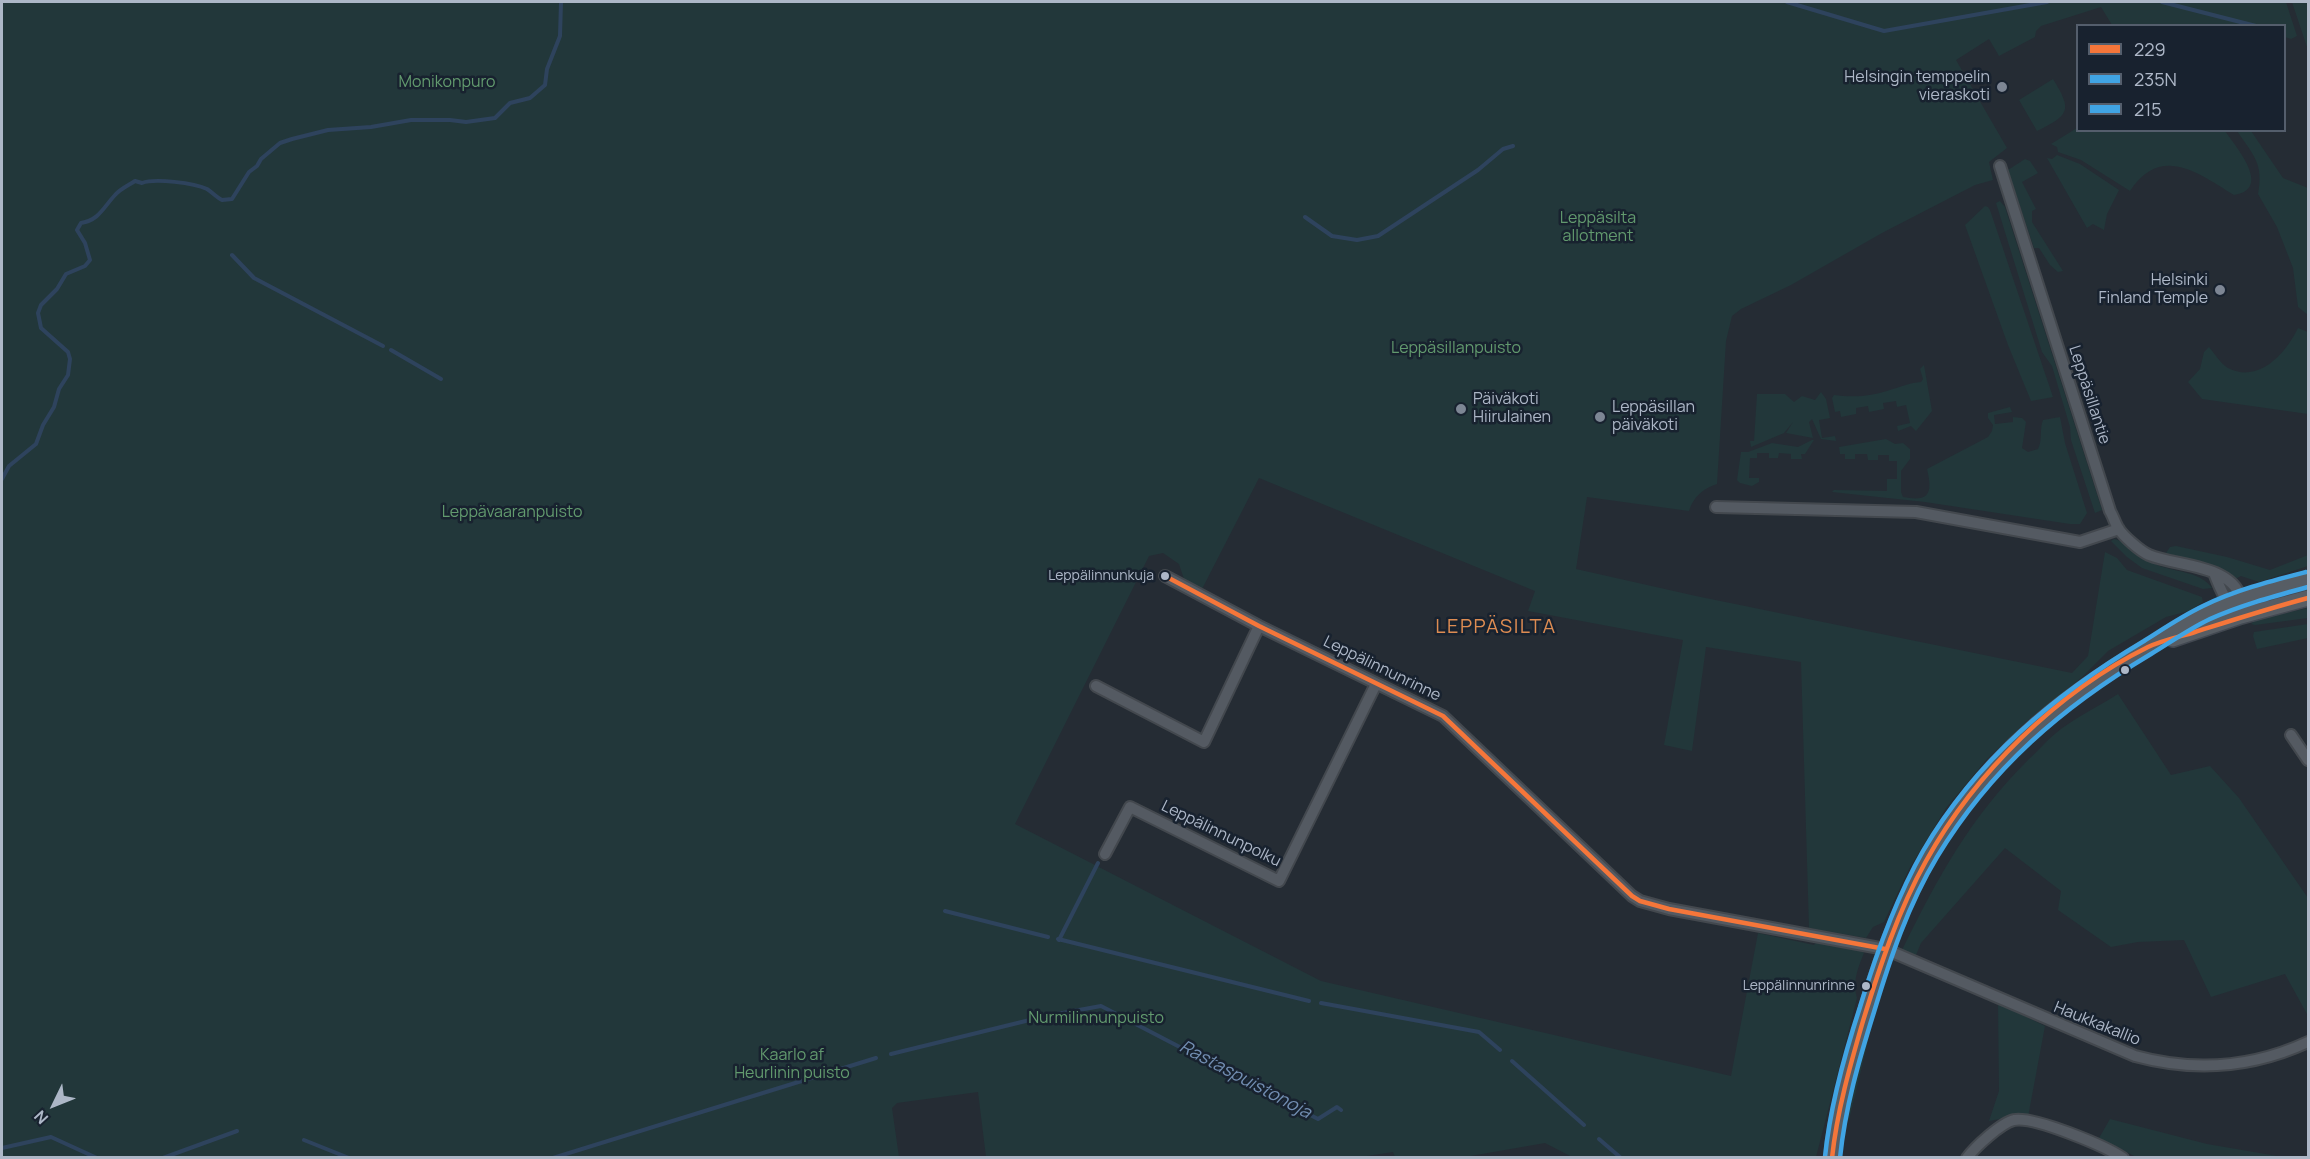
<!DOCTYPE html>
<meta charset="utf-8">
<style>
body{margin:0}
#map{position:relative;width:2310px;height:1159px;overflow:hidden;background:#252c34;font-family:Manrope,sans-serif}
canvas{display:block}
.frame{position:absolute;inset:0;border:3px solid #adb7c7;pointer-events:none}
.legend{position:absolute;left:2076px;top:24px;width:210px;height:108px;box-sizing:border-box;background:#18222f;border:2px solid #545e6c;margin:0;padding:8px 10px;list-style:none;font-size:18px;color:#adb7c7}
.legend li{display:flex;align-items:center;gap:12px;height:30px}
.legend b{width:30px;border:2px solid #545e6c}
.north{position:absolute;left:24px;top:1075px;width:60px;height:60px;-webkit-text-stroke:4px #18222f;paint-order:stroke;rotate:227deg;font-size:16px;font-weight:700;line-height:24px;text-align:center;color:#adb7c7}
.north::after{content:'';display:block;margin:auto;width:21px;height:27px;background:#adb7c7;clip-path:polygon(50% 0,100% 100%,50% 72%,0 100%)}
</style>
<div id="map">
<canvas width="2310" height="1159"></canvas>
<div class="frame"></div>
<ul class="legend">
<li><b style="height:8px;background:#f5763a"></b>229</li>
<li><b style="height:8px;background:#40a4e4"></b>235N</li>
<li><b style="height:8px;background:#40a4e4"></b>215</li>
</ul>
<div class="north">N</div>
</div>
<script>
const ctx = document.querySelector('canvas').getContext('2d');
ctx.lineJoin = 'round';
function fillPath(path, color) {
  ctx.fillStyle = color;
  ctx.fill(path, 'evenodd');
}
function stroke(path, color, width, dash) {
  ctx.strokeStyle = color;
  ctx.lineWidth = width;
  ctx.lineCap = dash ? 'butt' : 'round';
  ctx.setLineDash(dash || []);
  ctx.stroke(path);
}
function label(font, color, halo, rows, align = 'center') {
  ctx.font = font + ' Manrope,sans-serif';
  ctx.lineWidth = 5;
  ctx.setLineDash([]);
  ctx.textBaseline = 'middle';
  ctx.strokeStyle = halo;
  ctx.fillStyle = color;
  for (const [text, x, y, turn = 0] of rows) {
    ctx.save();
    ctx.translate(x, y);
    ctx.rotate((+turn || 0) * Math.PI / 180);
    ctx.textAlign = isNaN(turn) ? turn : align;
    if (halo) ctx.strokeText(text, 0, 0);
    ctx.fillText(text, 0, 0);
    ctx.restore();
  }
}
fillPath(new Path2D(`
 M 2,2 L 2286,2 L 2297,36 L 2291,39 L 2285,37 L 2284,26 L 2112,25 L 2101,7 L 2041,26 L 2036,31 L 2035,37 L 1999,56 L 1989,39 L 1956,60 L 2007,148 L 1989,162 L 1993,180 L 1975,185 L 1882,233 L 1791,285 L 1741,309 L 1732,316 L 1726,341 L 1717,484 C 1704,488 1693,497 1689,511 L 1587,497 L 1576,569 L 1696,596 L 2072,673 L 2088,656 L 2105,552 L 2117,558 L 2127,570 L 2202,597 L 2203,602 L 2189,611 L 2166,617 L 2108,651 L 2081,678 L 2028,720 L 1987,759 L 1946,808 L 1909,869 L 1884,922 L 1873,927 L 1866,938 L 1809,928 L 1801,662 L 1706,647 L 1692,751 L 1664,745 L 1683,640 L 1528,611 L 1535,591 L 1259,478 L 1202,589 L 1184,579 L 1179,564 L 1163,553 L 1149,556 L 1015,824 L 1321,981 L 1731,1076 L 1758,933 L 1814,945 L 1817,941 L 1862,951 L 1864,953 C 1858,968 1852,982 1857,998 L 1816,1157 L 1572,1157 L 1545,1143 L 1459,1158 L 1395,1157 L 1393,1152 L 1354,1158 L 986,1157 L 978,1092 L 897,1103 L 892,1108 L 899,1157 L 2,1158 Z
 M 2292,2 L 2308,2 L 2308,50 Z
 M 2053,79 C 2073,111 2069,115 2037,131 L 2019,100 Z
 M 2077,128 L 2078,130 L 2225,131 C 2236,147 2273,189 2234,195 C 2198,173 2161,144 2130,191 L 2081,160 L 2058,152 L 2057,147 L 2051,144 Z
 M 2237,131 L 2251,131 L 2283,178 L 2308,188 L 2308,315 L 2298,307 L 2293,268 L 2277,227 L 2258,194 C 2264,163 2253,155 2237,131 Z
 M 2057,155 L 2080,164 L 2119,190 L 2107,214 L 2104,230 L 2093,224 L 2087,228 L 2047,158 L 2052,159 Z
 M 2025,159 L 2030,161 L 2038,173 L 2022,182 L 2036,209 L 2032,211 L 2032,222 L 2063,271 L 2058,272 L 2050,265 L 2039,248 L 2034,248 L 2008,170 Z
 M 2000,201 L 2005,207 L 2102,510 L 2095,513 L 2071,440 L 2070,427 L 2052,366 L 2042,352 L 1996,203 Z
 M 1985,206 L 1988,207 L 1990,210 L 2053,397 L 2031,401 L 2008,345 L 1965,225 Z
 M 2298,328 L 2308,332 L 2308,414 L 2202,399 L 2188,382 L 2200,369 L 2204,352 L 2209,347 C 2215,354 2221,364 2228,368 C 2259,384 2286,353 2298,328 Z
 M 1924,365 L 1932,411 L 1916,431 L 1911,426 L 1898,431 L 1897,426 L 1910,423 L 1906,405 L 1897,407 L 1896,401 L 1883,403 L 1884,409 L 1869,412 L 1868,406 L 1856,408 L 1856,414 L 1841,417 L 1840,411 L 1835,412 L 1832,398 L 1834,395 C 1855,398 1873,396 1893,389 C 1903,386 1910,383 1921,382 L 1923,379 L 1920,369 Z
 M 1821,392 L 1826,399 L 1830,418 L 1819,420 L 1822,438 L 1835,436 L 1836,441 L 1821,439 L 1812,419 L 1809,422 L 1813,438 L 1786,433 L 1793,422 L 1784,433 L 1751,447 L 1750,441 L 1754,441 L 1757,394 L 1785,394 L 1794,402 L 1802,396 L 1815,400 Z
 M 2010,407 L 2012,412 L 1994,415 L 1995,424 L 2013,422 L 2013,417 L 2022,418 L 2026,422 L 2022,448 L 2028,452 L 2038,449 C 2043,439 2039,430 2043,420 L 2060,417 L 2065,443 L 2087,513 L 2080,524 L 2070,524 L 1925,502 L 1832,492 L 1834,490 L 1887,491 L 1887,479 L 1897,479 L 1897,461 L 1889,461 L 1889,455 L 1878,455 L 1878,460 L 1868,460 L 1867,454 L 1855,454 L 1855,459 L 1845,459 L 1845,454 L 1840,454 L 1839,447 L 1886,439 L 1895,444 L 1903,443 L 1910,449 L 1910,459 L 1901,471 L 1901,492 L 1903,497 C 1929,502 1933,494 1927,469 L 1988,437 L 1992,431 L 1993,425 L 1988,418 L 1988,413 Z
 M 1812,440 L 1814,440 L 1805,454 L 1801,454 L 1802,459 L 1791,459 L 1791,454 L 1779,453 L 1778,458 L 1769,458 L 1769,453 L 1757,453 L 1757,458 L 1750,458 L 1749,478 L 1759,478 L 1759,482 L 1752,486 L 1740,483 L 1737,480 L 1741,452 L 1748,452 L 1772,443 L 1798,447 Z
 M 2114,539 C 2127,541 2141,558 2155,564 C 2172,572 2201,571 2212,588 L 2203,589 L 2142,568 L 2127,557 L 2111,541 Z
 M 2176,546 L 2227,557 L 2270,570 L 2308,555 L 2308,566 L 2259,582 L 2241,576 L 2235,579 L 2219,568 L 2166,553 L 2170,547 Z
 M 2308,608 L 2308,618 L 2255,625 L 2251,624 L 2256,619 Z
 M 2308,624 L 2308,638 L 2257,649 L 2253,636 L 2254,632 Z
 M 2118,694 L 2171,775 L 2210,766 L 2239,798 L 2308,898 L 2308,1016 L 2285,974 L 2211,997 L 2184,940 L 2138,942 L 2111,947 L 2058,910 L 2061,891 L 2005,848 L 1921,943 L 1916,955 L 1902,950 C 1939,875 1970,818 2029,759 C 2038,751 2046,741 2056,733 C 2074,718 2098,707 2118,694 Z
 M 1889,966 L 1871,1029 L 1849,1120 L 1846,1119 L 1867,1028 L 1887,968 Z
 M 1998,1003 L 2045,1026 L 2028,1117 L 2021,1115 L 1989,1121 L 1999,1091 Z
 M 2110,1119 L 2207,1144 L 2283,1157 L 2136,1157 L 2099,1138 Z`), '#22373a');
stroke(new Path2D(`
 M 1787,2 L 1884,31 L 2047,2
 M 2162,2 L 2256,26
 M 1305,217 L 1332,236 L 1357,240 L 1378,236 L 1478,170 L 1503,149 L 1513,146
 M 232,255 L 254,278 L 383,346
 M 391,350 L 441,379
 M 2,479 L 9,466 L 36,444 L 43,425 L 54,407 L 59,389 L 68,375 L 70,359 L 68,352 L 41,328 L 38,313 L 41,305 L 57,289 L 66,274 L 85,266 L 90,260 L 85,243 L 77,230 L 81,223 C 99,220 103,208 115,195 C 120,189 129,185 135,181 L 142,183 C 155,178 194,183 207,189 C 212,192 216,197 222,200 L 232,199 L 249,172 L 257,166 L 261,159 L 280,143 L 292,139 L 328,130 L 371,127 L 411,120 L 450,120 L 466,122 L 495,118 L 510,103 L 530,98 L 545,85 L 547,69 L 560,36 L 561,2
 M 945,911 L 1048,937
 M 1058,939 L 1309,1001
 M 1059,940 L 1098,863
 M 1321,1003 L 1479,1032 L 1500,1050
 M 1046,1016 L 1101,1006 L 1318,1119 L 1337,1107 L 1341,1110
 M 891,1054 L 1042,1017
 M 1512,1061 L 1584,1125
 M 1599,1139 L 1621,1158
 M 304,1140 L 349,1158
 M 2,1148 L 51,1137 L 97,1158
 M 163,1158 L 237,1131
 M 553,1158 L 876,1058`), '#2e435d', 4);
const minor = new Path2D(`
 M 2000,166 L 2110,511 C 2113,516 2115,523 2118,528 C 2123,536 2140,551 2149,555 C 2178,567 2236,564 2242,603
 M 1716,507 L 1916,512 L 2080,542 L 2119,529
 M 2214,573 C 2221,591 2226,603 2241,616
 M 1165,576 L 1259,626 L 1443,716 L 1632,896 L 1640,901 L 1669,909 L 1885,949 L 2135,1056 C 2194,1072 2252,1068 2308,1042
 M 1096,686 L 1204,742 L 1259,626
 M 2291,735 L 2308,760
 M 1105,854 L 1130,807 L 1279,881 L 1376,684
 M 1967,1158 C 1975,1147 2001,1123 2014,1120 C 2034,1116 2105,1146 2123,1158`);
const primary = new Path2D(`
 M 2173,639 L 2241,616 L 2308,598
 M 1832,1158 C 1836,1112 1850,1068 1862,1025 C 1910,852 1982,745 2138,653 C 2161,640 2182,625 2205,613 C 2233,600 2278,587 2308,579`);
stroke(minor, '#43484e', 14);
stroke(primary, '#424851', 18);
stroke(minor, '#545a62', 10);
stroke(primary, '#575d64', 15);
stroke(new Path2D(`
 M 1165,576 L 1259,626 L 1443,716 L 1632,896 L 1640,901 L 1669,909 L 1885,949
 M 1832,1158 C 1837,1111 1850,1066 1863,1021 C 1880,966 1898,911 1926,861 C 1975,773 2057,692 2148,647 C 2163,640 2179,637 2195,632 C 2233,620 2270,608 2308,598`), '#f5763a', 4.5);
stroke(new Path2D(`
 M 1840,1158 C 1845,1108 1859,1060 1874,1012 C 1890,959 1908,905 1937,857 C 1991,768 2062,707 2151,654 C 2171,642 2189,629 2210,619 C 2241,605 2275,596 2308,587`), '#40a4e4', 4.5);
stroke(new Path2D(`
 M 1825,1157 C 1830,1106 1844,1056 1860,1007 C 1876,954 1895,900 1923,851 C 1976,760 2055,694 2144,641 C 2163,629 2182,616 2203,606 C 2235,590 2271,581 2306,572`), '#40a4e4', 4.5);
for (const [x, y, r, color] of [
 [2002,87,6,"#7d8694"],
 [2220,290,6,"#7d8694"],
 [1461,409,6,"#7d8694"],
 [1600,417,6,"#7d8694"],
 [1165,576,5,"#adb7c7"],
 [2125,670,5,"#adb7c7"],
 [1866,986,5,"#adb7c7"]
]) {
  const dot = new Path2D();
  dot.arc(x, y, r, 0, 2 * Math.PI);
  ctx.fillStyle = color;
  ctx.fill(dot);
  stroke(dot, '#18222f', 2);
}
label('14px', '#adb7c7', '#18222f', [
 ["Leppälinnunkuja",1154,576],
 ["Leppälinnunrinne",1855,986]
], 'right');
label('16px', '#adb7c7', '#18222f', [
 ["Helsingin temppelin",1990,78],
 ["vieraskoti",1990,96],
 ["Helsinki",2208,281],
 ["Finland Temple",2208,299],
 ["Päiväkoti",1473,400,"left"],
 ["Hiirulainen",1473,418,"left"],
 ["Leppäsillan",1612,408,"left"],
 ["päiväkoti",1612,426,"left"]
], 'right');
label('16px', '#629a6e', '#18222f', [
 ["Monikonpuro",447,83],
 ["Leppäsilta",1598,219],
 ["allotment",1598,237],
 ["Leppäsillanpuisto",1456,349],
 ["Leppävaaranpuisto",512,513],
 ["Nurmilinnunpuisto",1096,1019],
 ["Kaarlo af",792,1056],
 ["Heurlinin puisto",792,1074]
]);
label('16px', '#adb7c7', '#18222f', [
 ["Leppäsillantie",2089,395,72],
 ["Leppälinnunrinne",1382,669,26],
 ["Leppälinnunpolku",1221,834,26],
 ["Haukkakallio",2097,1024,22]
]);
label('italic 18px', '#728eb2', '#18222f', [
 ["Rastaspuistonoja",1245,1080,28]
]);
ctx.letterSpacing = '1.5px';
label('20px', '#dd8c52', '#18222f', [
 ["LEPPÄSILTA",1496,627]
]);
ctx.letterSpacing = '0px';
</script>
